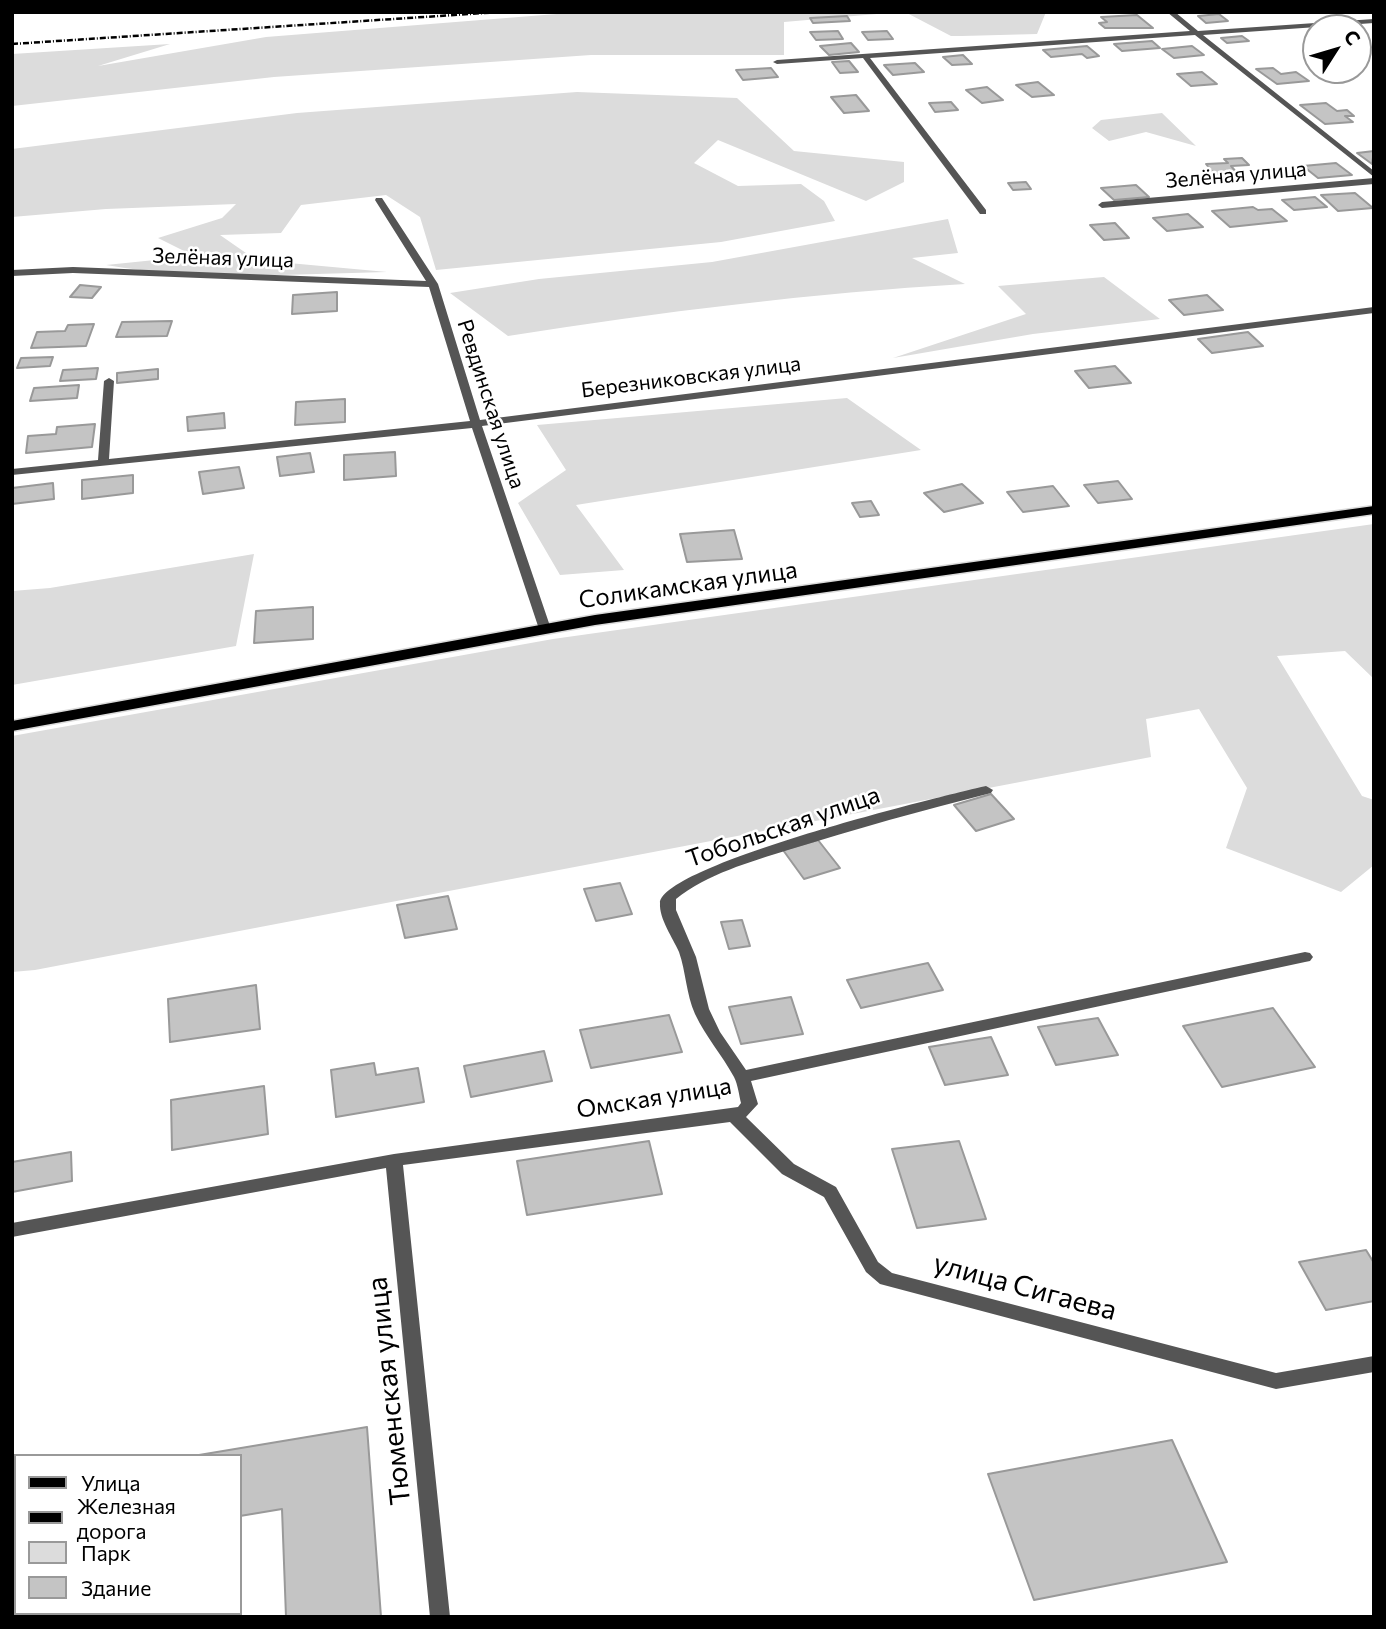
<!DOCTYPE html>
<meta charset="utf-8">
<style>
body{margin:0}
#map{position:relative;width:1386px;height:1629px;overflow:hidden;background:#fff;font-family:Commissioner,sans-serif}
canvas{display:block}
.frame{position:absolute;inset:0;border:14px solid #000;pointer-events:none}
.legend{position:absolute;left:14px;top:1454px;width:228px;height:161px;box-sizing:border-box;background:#fff;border:2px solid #999;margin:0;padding:9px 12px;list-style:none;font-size:21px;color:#000}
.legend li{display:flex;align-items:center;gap:14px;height:35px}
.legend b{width:35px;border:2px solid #999}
.north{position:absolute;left:1302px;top:14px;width:70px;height:70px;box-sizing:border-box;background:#fff;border:2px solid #999;border-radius:50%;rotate:53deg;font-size:19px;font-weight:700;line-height:28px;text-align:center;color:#000}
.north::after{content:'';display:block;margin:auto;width:24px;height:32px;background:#000;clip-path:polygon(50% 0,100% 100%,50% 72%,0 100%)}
</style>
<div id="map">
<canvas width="1386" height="1629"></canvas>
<div class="frame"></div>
<ul class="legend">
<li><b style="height:9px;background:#000"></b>Улица</li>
<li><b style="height:9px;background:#000"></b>Железная дорога</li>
<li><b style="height:19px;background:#dcdcdc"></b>Парк</li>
<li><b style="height:19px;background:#c4c4c4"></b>Здание</li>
</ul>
<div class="north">С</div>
</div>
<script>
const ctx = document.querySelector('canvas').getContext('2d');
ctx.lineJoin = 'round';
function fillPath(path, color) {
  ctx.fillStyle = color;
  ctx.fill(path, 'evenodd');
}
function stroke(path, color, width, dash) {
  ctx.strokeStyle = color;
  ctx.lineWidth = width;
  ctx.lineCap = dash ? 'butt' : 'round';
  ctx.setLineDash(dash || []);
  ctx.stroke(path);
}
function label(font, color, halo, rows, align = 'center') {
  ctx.font = font + ' Commissioner,sans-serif';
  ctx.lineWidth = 5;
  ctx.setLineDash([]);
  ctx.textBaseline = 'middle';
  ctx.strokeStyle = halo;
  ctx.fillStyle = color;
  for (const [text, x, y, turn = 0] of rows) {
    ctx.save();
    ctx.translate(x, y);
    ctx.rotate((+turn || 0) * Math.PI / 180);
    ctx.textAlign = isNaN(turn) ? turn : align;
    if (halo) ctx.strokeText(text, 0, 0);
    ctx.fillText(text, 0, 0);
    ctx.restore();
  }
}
fillPath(new Path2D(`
 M 582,12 L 900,12 L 784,22 L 784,55 L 591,55 L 274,77 L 12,106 L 12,54 L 170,44 L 98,66 L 266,37 Z
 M 905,12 L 1046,12 L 1037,34 L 962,36 L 951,36 Z
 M 577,92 L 737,98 L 794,151 L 904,162 L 904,182 L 866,201 L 718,140 L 694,163 L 738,186 L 801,184 L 824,201 L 835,221 L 721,242 L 436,270 L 420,217 L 386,195 L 301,205 L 281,233 L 220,235 L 256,260 L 387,272 C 293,274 198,281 106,265 L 194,256 L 158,238 L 222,218 L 236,204 L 106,209 L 12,217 L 12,149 L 297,113 Z
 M 1162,113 L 1196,146 L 1146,132 L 1109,141 L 1092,128 L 1101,120 Z
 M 948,219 L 958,253 L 912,258 L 965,284 C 812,293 660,312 508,336 L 450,293 L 539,279 L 712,262 Z
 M 1104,277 L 1160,319 L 1033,334 L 893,358 L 1026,314 L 998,286 Z
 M 847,398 L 921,450 L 576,505 L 624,570 L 560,575 L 518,503 L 566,470 L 537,425 Z
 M 1374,524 L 1374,679 L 1345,651 L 1277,656 L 1362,796 L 1374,800 L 1374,865 L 1341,892 L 1226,848 L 1247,788 L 1199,709 L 1146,719 L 1151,757 L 35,970 L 12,972 L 12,736 L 553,639 Z
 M 254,554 L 236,646 L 12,685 L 12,591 L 50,588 Z`), '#dcdcdc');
const building = new Path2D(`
 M 1219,14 L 1228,21 L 1206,23 L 1198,16 Z
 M 1137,15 L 1153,28 L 1105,28 L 1099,23 L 1107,22 L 1101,17 Z
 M 847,16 L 850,21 L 813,23 L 810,18 Z
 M 838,31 L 843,39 L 816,40 L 810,32 Z
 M 887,31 L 893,39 L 868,40 L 862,32 Z
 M 1242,36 L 1249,41 L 1227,43 L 1221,38 Z
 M 1152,41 L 1160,48 L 1122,51 L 1114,44 Z
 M 851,43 L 859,52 L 829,55 L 820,46 Z
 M 1087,46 L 1099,56 L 1087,58 L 1082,54 L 1051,57 L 1043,50 Z
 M 1192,46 L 1204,55 L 1174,58 L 1162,49 Z
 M 963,55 L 972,64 L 952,65 L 943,57 Z
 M 849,61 L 858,72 L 840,73 L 832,62 Z
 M 915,63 L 924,72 L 893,75 L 884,65 Z
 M 771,68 L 778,77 L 743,80 L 736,70 Z
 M 1273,68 L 1281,74 L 1296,72 L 1309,81 L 1277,84 L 1256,69 Z
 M 1202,72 L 1217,84 L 1191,86 L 1177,74 Z
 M 1038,82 L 1054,95 L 1032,97 L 1016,85 Z
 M 987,87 L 1003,100 L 982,103 L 966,90 Z
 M 856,95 L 869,111 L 844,113 L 831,97 Z
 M 951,102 L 958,110 L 935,112 L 929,103 Z
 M 1326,103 L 1337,111 L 1347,110 L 1354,116 L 1345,116 L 1353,122 L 1325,124 L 1300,105 Z
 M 1374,151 L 1372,164 L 1357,153 Z
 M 1242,158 L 1249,165 L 1231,166 L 1237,173 L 1214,174 L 1206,164 L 1228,163 L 1224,159 Z
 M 1336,163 L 1352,175 L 1318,178 L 1303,166 Z
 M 1026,182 L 1031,189 L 1013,190 L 1008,183 Z
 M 1136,185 L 1149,197 L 1114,200 L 1101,188 Z
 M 1355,193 L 1373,208 L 1338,211 L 1321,195 Z
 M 1315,197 L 1327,207 L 1294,210 L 1282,200 Z
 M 1253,207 L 1258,210 L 1272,209 L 1287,221 L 1230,227 L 1212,211 Z
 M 1188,214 L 1203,227 L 1167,231 L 1153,218 Z
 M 1115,223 L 1129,238 L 1104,240 L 1090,225 Z
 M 80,285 L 101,287 L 92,298 L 70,297 Z
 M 337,292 L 337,311 L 292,314 L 293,295 Z
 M 1207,295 L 1223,310 L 1184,315 L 1169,300 Z
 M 172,321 L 167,336 L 116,337 L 122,322 Z
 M 94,324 L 86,346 L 31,348 L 37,332 L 65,331 L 68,325 Z
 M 1248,332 L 1263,346 L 1212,353 L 1198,339 Z
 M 53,357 L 50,366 L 17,368 L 21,358 Z
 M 1115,366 L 1131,383 L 1089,388 L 1075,371 Z
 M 98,368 L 96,379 L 60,381 L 63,370 Z
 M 158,369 L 158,379 L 117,383 L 117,373 Z
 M 79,385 L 77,398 L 30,401 L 34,388 Z
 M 345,399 L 345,422 L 295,425 L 296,402 Z
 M 224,413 L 225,428 L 188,431 L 187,417 Z
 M 95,424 L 92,447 L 26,453 L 28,436 L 56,434 L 57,427 Z
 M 395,452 L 396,476 L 344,480 L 344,455 Z
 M 310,453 L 314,472 L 280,476 L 277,457 Z
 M 239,467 L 244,488 L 203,494 L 199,472 Z
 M 133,475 L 133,493 L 82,499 L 82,480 Z
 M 1118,481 L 1132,499 L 1098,503 L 1084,485 Z
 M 53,483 L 54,499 L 12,504 L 12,488 Z
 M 962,484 L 983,503 L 944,512 L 924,493 Z
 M 1053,486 L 1069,506 L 1023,512 L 1007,492 Z
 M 871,501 L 879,515 L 860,517 L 852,503 Z
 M 734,530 L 742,559 L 687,562 L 680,534 Z
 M 313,607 L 313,639 L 254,643 L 256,611 Z
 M 991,794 L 1014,819 L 976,831 L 954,805 Z
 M 818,840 L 840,868 L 804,879 L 783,850 Z
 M 620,883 L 632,914 L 596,921 L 584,889 Z
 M 448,896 L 457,929 L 405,938 L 397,905 Z
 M 742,920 L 750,946 L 729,949 L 721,922 Z
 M 928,963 L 943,990 L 861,1008 L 847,980 Z
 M 256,985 L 260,1029 L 170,1042 L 168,999 Z
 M 791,997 L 803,1034 L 741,1044 L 729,1007 Z
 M 1273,1008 L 1315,1067 L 1222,1087 L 1183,1026 Z
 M 669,1015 L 682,1052 L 591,1068 L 580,1030 Z
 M 1098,1018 L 1118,1055 L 1056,1065 L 1038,1027 Z
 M 991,1037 L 1008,1075 L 945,1085 L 929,1047 Z
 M 544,1051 L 552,1081 L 471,1097 L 464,1066 Z
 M 374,1063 L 376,1075 L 418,1068 L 424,1102 L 336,1117 L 331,1070 Z
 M 264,1086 L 268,1134 L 172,1150 L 171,1100 Z
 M 649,1141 L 662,1194 L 527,1215 L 517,1161 Z
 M 959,1141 L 986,1219 L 917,1228 L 892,1149 Z
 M 71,1152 L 72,1181 L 12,1192 L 12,1162 Z
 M 1366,1250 L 1374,1263 L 1374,1301 L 1326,1310 L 1299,1262 Z
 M 367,1427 L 381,1617 L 286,1617 L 282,1509 L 240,1516 L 240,1456 L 193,1456 Z
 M 1172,1440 L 1227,1562 L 1034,1600 L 988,1474 Z
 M 16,1484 L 16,1553 L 12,1554 L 12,1485 Z`);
fillPath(building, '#c4c4c4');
stroke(building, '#999', 2);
const primary = new Path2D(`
 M 1374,506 L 1374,514 L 595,625 L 12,731 L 12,721 L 595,615 Z`);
stroke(primary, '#dbdbdb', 3);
fillPath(new Path2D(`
 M 1167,12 L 1175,12 L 1198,31 L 1374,19 L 1374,23 L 1203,35 L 1374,171 L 1374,177 L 1195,35 L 870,58 L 986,210 L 986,214 L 980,214 L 863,58 L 777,64 L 773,62 L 777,60 L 1190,31 Z
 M 1374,178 L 1374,184 L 1102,208 L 1098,205 L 1102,202 Z
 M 376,198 L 382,198 L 438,284 L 480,420 L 1374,307 L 1374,313 L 482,426 L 551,629 L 545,633 L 539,629 L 472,428 L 12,475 L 12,469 L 98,460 L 104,381 L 109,378 L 114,381 L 109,459 L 470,421 L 429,287 L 73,273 L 12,276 L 12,270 L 73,267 L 426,281 L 375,200 Z
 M 986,786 L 993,790 L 991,793 C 923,810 855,829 788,850 C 750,862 707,874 676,899 L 676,910 L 696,957 L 709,1009 L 720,1032 L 746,1070 L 1305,952 L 1310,953 L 1313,957 L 1310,961 L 1305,962 L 751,1081 L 758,1104 L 746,1117 L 794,1164 L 836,1187 L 878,1262 L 892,1273 L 1276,1373 L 1374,1356 L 1374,1372 L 1276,1389 L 880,1284 L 866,1272 L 824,1197 L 782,1174 L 730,1122 L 403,1165 L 450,1617 L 430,1617 L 386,1168 L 12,1237 L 12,1223 L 394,1154 L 738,1107 L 741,1103 C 739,1095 738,1085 734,1077 C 722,1055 706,1037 695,1014 C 686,994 686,972 679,952 C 673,938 659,919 660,903 C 664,864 942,796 986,786 Z`), '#555');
fillPath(primary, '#000');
stroke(new Path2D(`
 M 12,44 L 500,12`), '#000', 2.5, [6, 2, 1, 2]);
label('21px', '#000', '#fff', [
 ["Зелёная улица",1236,175,-5],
 ["Зелёная улица",223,258,2],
 ["Березниковская улица",691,377,-7],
 ["Ревдинская улица",491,404,72]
]);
label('24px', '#000', '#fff', [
 ["Соликамская улица",688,585,-8],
 ["Тобольская улица",783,827,-19],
 ["Омская улица",654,1098,-9]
]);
label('28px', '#000', '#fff', [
 ["улица Сигаева",1025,1287,15],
 ["Тюменская улица",389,1391,-96]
]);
</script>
